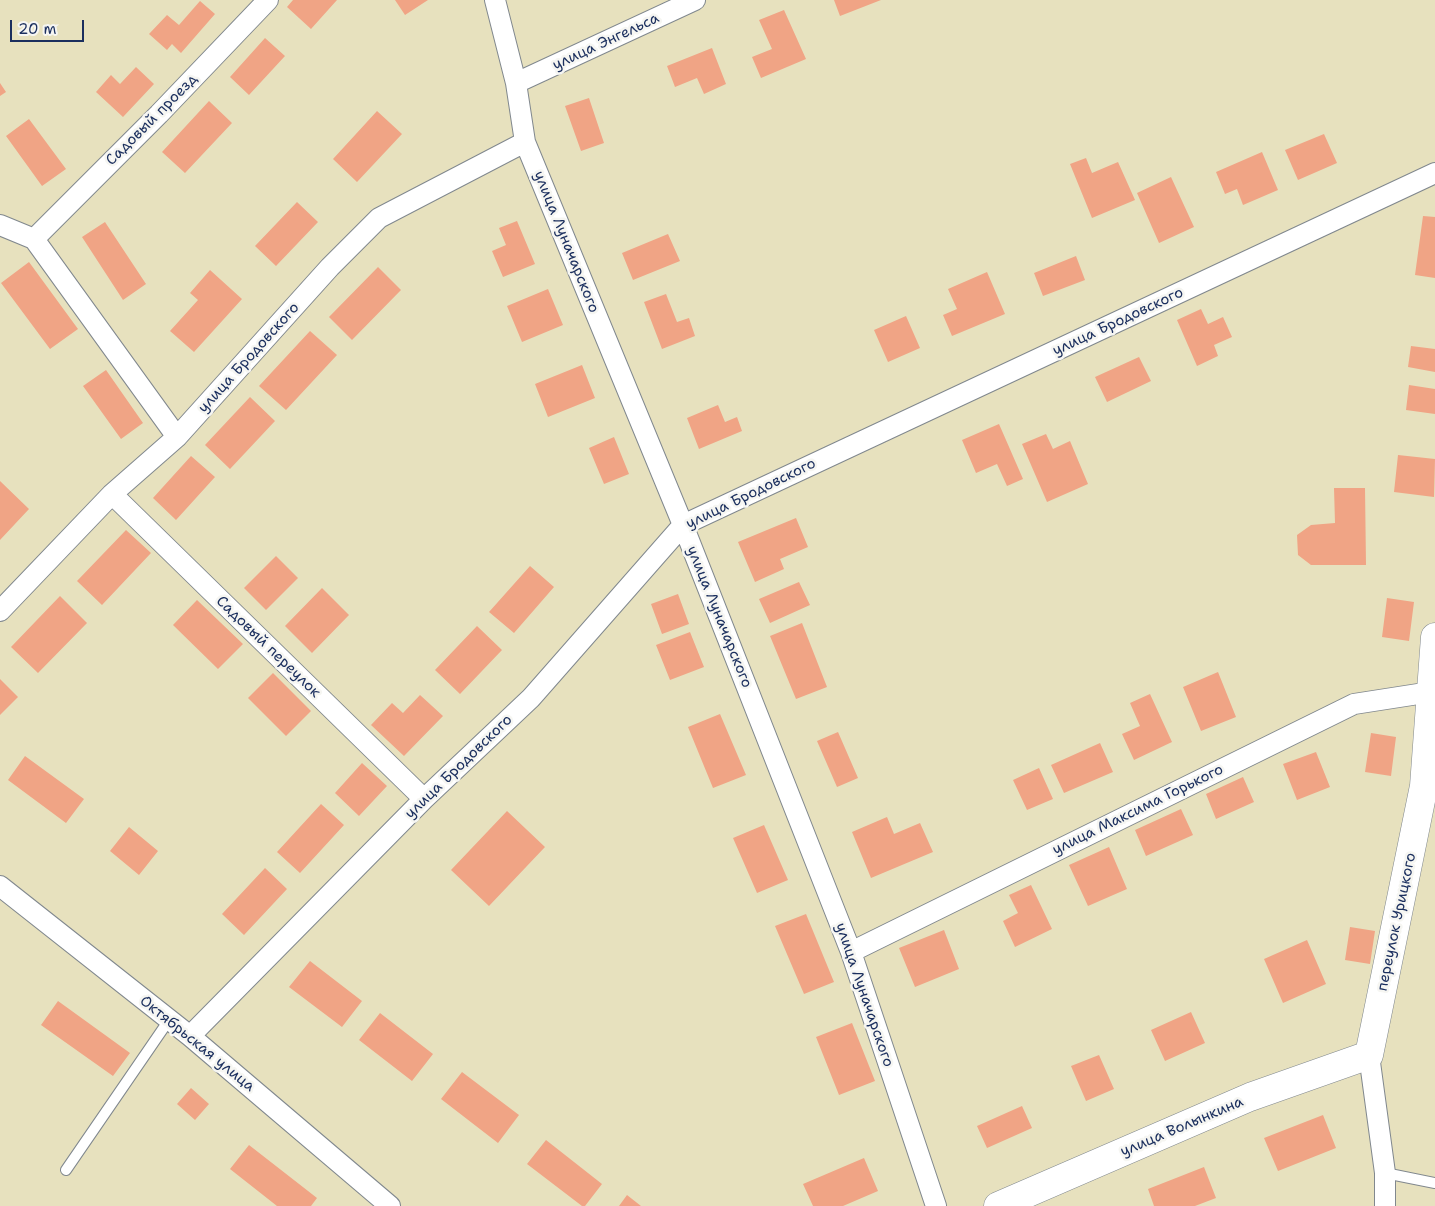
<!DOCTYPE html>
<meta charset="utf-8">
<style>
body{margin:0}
#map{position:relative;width:1435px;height:1206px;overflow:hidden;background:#e7e1be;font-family:"Shantell Sans",sans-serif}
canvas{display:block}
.scale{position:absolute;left:10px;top:20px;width:74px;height:22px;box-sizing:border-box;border:2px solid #1b2f5e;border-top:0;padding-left:6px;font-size:15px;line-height:18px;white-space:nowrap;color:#1b2f5e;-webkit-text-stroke:4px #f6f6f2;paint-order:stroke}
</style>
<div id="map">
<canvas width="1435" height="1206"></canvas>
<div class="scale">20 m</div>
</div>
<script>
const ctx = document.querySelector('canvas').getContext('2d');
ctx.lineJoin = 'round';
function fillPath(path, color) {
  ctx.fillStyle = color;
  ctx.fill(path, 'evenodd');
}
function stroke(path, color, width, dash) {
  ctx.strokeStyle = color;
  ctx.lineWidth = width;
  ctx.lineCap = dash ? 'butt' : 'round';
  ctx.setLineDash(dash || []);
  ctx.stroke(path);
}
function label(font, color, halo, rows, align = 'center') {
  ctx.font = font + ' "Shantell Sans",sans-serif';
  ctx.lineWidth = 5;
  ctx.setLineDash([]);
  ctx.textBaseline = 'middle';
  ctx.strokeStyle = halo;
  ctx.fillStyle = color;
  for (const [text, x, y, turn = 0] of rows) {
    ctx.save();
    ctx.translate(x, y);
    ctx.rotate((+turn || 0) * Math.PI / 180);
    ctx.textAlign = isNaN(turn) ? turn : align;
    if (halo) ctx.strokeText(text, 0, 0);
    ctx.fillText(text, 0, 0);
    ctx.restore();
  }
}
fillPath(new Path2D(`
 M 293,0 L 337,0 L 311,29 L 287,7 Z
 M 395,0 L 428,0 L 405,15 Z
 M 834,0 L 881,0 L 840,16 Z
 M 200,1 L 215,14 L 181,53 L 172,44 L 167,50 L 149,34 L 167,15 L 179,25 Z
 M 784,10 L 806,59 L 761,78 L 752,57 L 772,49 L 759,20 Z
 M 265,38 L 285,56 L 249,95 L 230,77 Z
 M 712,48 L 726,84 L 704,94 L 697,78 L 675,87 L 667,66 Z
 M 136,67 L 154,84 L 123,117 L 96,92 L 111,75 L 120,84 Z
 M 0,83 L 6,92 L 0,96 Z
 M 589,98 L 604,143 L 581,151 L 565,106 Z
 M 209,101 L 232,123 L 185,173 L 162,152 Z
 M 377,111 L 402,134 L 357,182 L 333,159 Z
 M 29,119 L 66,169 L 42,186 L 6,136 Z
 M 1324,134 L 1337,163 L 1298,180 L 1285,150 Z
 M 1262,152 L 1278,190 L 1243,205 L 1237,189 L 1225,194 L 1216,172 Z
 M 1086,158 L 1092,173 L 1118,162 L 1135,200 L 1092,218 L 1070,164 Z
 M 1171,177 L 1194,227 L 1159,243 L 1137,193 Z
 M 297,202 L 318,222 L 276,266 L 255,246 Z
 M 1423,216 L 1435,217 L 1435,278 L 1415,275 Z
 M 517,221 L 535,264 L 503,277 L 492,251 L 506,245 L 499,228 Z
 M 105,222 L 146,284 L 123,300 L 82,237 Z
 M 668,234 L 680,261 L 633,280 L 622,253 Z
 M 1076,256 L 1085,280 L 1043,296 L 1034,273 Z
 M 29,262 L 78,329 L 50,349 L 1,283 Z
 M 378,267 L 401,290 L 352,340 L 329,317 Z
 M 210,270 L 242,299 L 194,352 L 170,331 L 198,300 L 190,293 Z
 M 987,272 L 1005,314 L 952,336 L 943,315 L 957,309 L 948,289 Z
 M 548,289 L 563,325 L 522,342 L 507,306 Z
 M 666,294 L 677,322 L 689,318 L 695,336 L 662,349 L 644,302 Z
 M 1201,309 L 1208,324 L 1223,317 L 1232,337 L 1214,345 L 1218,356 L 1197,366 L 1177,320 Z
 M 906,316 L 920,348 L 888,362 L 874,330 Z
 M 310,331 L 337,355 L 286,410 L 259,386 Z
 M 1411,346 L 1435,349 L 1435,372 L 1408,367 Z
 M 1139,357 L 1151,381 L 1107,402 L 1095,377 Z
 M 582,365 L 595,398 L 548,417 L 535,384 Z
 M 106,370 L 143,423 L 121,439 L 83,386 Z
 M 1409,385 L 1435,389 L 1435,414 L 1406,410 Z
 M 250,397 L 275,421 L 230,469 L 205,445 Z
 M 718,405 L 725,422 L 737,417 L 742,431 L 699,449 L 687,418 Z
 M 999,424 L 1023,479 L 1007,486 L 997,464 L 976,473 L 962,440 Z
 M 1046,434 L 1053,449 L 1070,441 L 1088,484 L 1047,502 L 1022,444 Z
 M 614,437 L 629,474 L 604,484 L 589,448 Z
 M 1398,455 L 1435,459 L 1434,497 L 1394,492 Z
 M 191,456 L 215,477 L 176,520 L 153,498 Z
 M 0,481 L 29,509 L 0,540 Z
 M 1334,488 L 1365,488 L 1366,565 L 1311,565 L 1298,555 L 1297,535 L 1311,525 L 1335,523 Z
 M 796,518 L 808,547 L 780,559 L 784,569 L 755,582 L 738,542 Z
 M 126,530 L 151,553 L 102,605 L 77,581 Z
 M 276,556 L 298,578 L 266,610 L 244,588 Z
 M 530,566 L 554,587 L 514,633 L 489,612 Z
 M 799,582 L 810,605 L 770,623 L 759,599 Z
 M 322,588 L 349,615 L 312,653 L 285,626 Z
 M 678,594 L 689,624 L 662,634 L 651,604 Z
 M 60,596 L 87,623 L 38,673 L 11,647 Z
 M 1387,598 L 1414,602 L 1409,641 L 1382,637 Z
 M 197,600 L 243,644 L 218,669 L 173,625 Z
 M 802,623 L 827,687 L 796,699 L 770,636 Z
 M 477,626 L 502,650 L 460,694 L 435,670 Z
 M 690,632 L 704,667 L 670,680 L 656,645 Z
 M 1218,672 L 1236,717 L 1201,731 L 1183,687 Z
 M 273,673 L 311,711 L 286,736 L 248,698 Z
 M 0,679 L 18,697 L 0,715 Z
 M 1150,694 L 1172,742 L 1134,760 L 1122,734 L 1140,726 L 1130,703 Z
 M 420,695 L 443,716 L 404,756 L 371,725 L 392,703 L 403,713 Z
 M 720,714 L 746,775 L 713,788 L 688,727 Z
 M 838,732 L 858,778 L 837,787 L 817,741 Z
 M 1371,733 L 1396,737 L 1391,776 L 1365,772 Z
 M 1100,743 L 1113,772 L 1064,793 L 1051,765 Z
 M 1316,752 L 1330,787 L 1297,800 L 1283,764 Z
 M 25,756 L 84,799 L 66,823 L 8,780 Z
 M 362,763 L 387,786 L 359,816 L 335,793 Z
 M 1039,768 L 1053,799 L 1027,810 L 1013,780 Z
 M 1243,777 L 1254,802 L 1216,819 L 1206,794 Z
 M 321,804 L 344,825 L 300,873 L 277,852 Z
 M 1181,809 L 1193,835 L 1146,856 L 1135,830 Z
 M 507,811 L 545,847 L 489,906 L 451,870 Z
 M 887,817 L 894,834 L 920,823 L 933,852 L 871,878 L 852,832 Z
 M 764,825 L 788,880 L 757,893 L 733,838 Z
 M 129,827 L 158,851 L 139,875 L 110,851 Z
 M 1109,847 L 1127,889 L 1088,906 L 1069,865 Z
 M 265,868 L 287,889 L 244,935 L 222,914 Z
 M 1031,885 L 1052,929 L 1015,947 L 1003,921 L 1018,913 L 1009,895 Z
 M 806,914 L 834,982 L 804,994 L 775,926 Z
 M 1350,927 L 1375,931 L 1370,964 L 1345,960 Z
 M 944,930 L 959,969 L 915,987 L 899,948 Z
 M 1307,940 L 1326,984 L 1283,1003 L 1264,959 Z
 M 310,961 L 362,1001 L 342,1027 L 289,987 Z
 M 58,1001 L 130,1053 L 113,1076 L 41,1025 Z
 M 1191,1012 L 1205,1043 L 1165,1061 L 1151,1030 Z
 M 380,1013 L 433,1054 L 412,1081 L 359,1040 Z
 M 852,1023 L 875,1081 L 839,1095 L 816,1037 Z
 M 1099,1055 L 1114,1089 L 1086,1101 L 1071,1066 Z
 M 462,1072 L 519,1115 L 498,1143 L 441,1099 Z
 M 191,1088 L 209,1104 L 195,1120 L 177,1104 Z
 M 1022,1106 L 1032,1128 L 987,1148 L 977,1126 Z
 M 1323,1115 L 1336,1148 L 1278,1171 L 1264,1138 Z
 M 546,1140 L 602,1184 L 585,1206 L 582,1206 L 527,1164 Z
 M 249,1145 L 317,1198 L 311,1206 L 277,1206 L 230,1169 Z
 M 864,1158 L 878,1191 L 843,1206 L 813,1206 L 803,1184 Z
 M 1204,1167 L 1216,1198 L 1195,1206 L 1154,1206 L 1148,1189 Z
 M 627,1195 L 641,1206 L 619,1206 Z`), '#f0a485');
const lane = new Path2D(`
 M 66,1170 L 169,1020
 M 1385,1173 L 1435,1183`);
const street = new Path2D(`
 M 495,0 L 516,83 L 525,142 L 683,525 L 851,952 L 936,1206
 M 516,83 L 695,0
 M 0,225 L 34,239 L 177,437
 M 34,239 L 159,114 L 268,0
 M 112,494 L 424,799
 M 0,611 L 112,494 L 177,437 L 330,267 L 379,218 L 525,142
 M 0,886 L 190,1036 L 390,1206
 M 851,952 L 1354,704 L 1431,692
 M 190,1036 L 424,799 L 531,698 L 683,525 L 1435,173
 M 1369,1055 L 1385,1173 L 1385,1206`);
const secondary = new Path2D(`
 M 998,1206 L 1250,1097 L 1369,1055 L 1424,786 L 1435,637`);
stroke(lane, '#81888e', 12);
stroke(street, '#81888e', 22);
stroke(secondary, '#81888e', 29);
stroke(lane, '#fff', 10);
stroke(street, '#fff', 20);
stroke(secondary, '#fff', 28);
label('15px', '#1b2f5e', '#f6f6f2', [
 ["улица Энгельса",606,42,-25],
 ["Садовый проезд",152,120,-45],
 ["улица Луначарского",566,242,68],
 ["улица Бродовского",1118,322,-25],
 ["улица Бродовского",249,358,-48],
 ["улица Бродовского",751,494,-26],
 ["улица Луначарского",719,617,68],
 ["Садовый переулок",268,647,44],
 ["улица Бродовского",459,767,-44],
 ["улица Максима Горького",1138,810,-26],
 ["переулок Урицкого",1397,922,-78],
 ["улица Луначарского",864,995,71],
 ["Октябрьская улица",197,1044,39],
 ["улица Волынкина",1182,1127,-23]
]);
</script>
